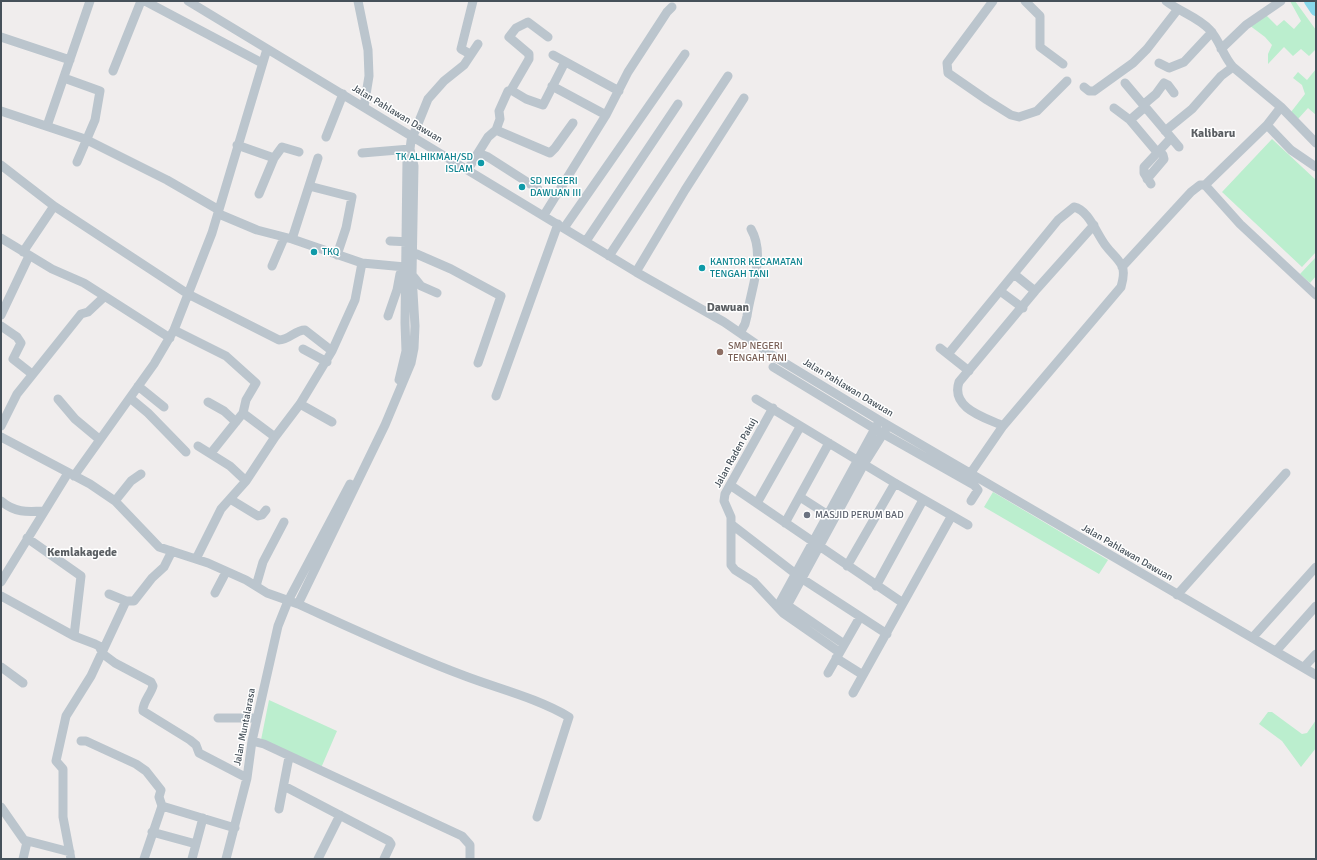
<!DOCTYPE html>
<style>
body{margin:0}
#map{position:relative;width:1317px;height:860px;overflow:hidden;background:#f0eded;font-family:Signika,sans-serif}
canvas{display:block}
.frame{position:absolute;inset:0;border:2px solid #46515a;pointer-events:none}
</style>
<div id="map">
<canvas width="1317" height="860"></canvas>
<div class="frame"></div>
</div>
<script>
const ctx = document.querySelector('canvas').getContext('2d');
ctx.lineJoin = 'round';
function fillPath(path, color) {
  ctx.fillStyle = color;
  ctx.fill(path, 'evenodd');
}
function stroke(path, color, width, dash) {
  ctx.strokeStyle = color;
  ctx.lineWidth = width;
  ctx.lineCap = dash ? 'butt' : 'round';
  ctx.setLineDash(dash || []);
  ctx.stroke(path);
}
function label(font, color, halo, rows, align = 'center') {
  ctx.font = font + ' Signika,sans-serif';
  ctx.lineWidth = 3;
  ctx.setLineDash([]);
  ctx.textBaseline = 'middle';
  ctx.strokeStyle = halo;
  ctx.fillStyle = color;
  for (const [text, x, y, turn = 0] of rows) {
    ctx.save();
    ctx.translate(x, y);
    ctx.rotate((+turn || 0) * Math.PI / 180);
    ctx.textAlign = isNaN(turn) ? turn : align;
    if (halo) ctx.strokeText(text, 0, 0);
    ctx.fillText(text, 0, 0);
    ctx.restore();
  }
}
fillPath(new Path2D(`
 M 1290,1 L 1295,1 L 1316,30 L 1316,55 L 1315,50 L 1309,56 L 1301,49 L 1293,56 L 1284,47 L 1268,64 L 1268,54 L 1272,45 L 1265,37 L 1249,25 L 1266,15 L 1277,26 L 1284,20 L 1294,29 L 1301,21 Z
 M 1316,69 L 1316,115 L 1308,108 L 1298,119 L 1291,112 L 1305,94 L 1302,85 L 1293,78 L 1298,72 L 1307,80 Z
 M 1272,139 L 1316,180 L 1316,252 L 1302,267 L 1222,192 Z
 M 1316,257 L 1316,276 L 1310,283 L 1300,274 Z
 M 993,492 L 1108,560 L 1099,574 L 984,507 Z
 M 269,700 L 337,731 L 321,768 L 261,740 Z
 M 1268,712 L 1272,712 L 1302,734 L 1307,733 L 1316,720 L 1316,748 L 1301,767 L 1282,741 L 1259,724 Z`), '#bbeece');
stroke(new Path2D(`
 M 1310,1 L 1316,10`), '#88d8eb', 12);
stroke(new Path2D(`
 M 145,1 L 262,63
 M 188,1 L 636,272 L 724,322 L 775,357 L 879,420 L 1316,675
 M 358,1 L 368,50 L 369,76 L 364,107
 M 993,1 L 947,63 L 948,73 L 987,100 L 1011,115 L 1019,117 L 1037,111 L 1067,81
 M 1025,1 L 1040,16 L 1040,47 L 1063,64
 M 1166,1 C 1180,12 1198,17 1210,30 C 1220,41 1223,56 1233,67 L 1281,107 L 1316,143
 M 1,37 L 70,60
 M 1221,49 L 1246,25 L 1281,1
 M 470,54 L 461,49 L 473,1
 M 553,55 L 619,91
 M 1159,63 L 1169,68 L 1184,62 L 1212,32
 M 113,71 L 141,1
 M 64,78 L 100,91 L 95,120 L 77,162
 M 1125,83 L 1179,147
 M 552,86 L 606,115
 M 1084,87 L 1089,91 L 1094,91 L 1133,63 L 1147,49 L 1178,9
 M 511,90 L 526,99 L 543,105 L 565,62
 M 1143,105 L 1156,94 L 1164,83 L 1168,85 L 1174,93
 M 1114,108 L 1130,120 L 1157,152
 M 1,111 L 85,139 L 167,180 L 219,210
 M 1130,120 L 1145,107
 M 1267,125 L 1291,150 L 1316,167
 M 47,126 L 90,1
 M 496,130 L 500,119 L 499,111 L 508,91 L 511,90 L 529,59 L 529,54 L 509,37 L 516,28 L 528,22 L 548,37
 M 1165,131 L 1192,109 L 1221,76 L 1233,67
 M 326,137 L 343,94
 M 237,145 L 274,158 L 282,147 L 299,152
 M 362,153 L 410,149
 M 478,153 L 488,137 L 496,130 L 550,153 L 555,148 L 573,123
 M 1,165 L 54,206 L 188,294 L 279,340 C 289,340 295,330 305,330 L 332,351
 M 468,169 L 478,153 L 488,157 L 538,189
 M 1147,179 L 1164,159 L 1163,155 L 1159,150
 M 1151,184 L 1144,173 L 1144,167 L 1171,138
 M 1205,185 L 1240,224 L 1316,295
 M 309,186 L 352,197 L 346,228 L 337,255
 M 259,194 L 274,158
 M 219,214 L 257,230 L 292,239 L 362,263 L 405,267
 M 544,215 L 606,115 L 628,72 L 667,12 L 672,7
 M 564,228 L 685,54
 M 1,238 L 52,269 L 84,283 L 170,338
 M 292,239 L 318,158
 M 390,241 L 411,242
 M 586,241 L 678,104
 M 23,252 L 54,206
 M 412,252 L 451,269 L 501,296 L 478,363
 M 609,256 L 728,76
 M 272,266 L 284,238
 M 1122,267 L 1191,192 L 1200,185 L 1205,185 L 1267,125 L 1281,107
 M 636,272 L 685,190 L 744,98
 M 1014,274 L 1035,291
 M 413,276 L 421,286 L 437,293
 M 1000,291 L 1023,308
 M 1,315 L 29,256
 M 388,316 L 397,290 L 400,274
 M 1,326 L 17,337 L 21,343 L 13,359 L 32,374
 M 174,330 L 226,356 L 256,383 L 246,400 L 243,413 L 211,453
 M 740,333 L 745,324 L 747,316 C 751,288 766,255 751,229
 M 940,348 L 969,371
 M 303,349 L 327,362
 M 949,353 L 1058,220 L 1074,207 C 1089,210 1097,235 1106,246 C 1111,253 1118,258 1122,266 C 1125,272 1123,280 1121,287 L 1003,426 L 970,474
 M 773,367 L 875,429 L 974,485 L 978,490 L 971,501
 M 399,380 L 406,351 L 405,323 L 407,159 L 405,152
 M 138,386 L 164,407
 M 496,396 L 558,224
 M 130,398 L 148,413 L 186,452
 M 58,399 L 75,419 L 99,439
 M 756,399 L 895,483 L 968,525
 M 208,402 L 224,411 L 236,422
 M 300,404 L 332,422
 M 773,408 L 725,494 L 724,501 L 731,517 L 731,565 L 735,570 L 754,582 L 783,613 L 839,652
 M 243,413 L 275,437
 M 1,426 L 17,394 L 81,314 L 88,312 L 104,297
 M 1003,426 C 987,418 950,409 959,382 L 1035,291 L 1094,225
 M 1,437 L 90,484 L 115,501 L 159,547 L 208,563 L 246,580 L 267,593 L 298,604 L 385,425 L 411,363 L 414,348 L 415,326 L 412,275 L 414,166 L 410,149 L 411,141 L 428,99 L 444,81 L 464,65 L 478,44
 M 198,446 L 230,466 L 246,481
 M 74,476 L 154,364 L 174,330 L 212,233 L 267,49
 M 730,485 L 903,603
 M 800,497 L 828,515
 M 230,499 L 258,516 L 262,515 L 266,510
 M 1,501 C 15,513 27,512 44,511
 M 115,501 L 131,481 L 141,474
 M 757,503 L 800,427
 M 785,523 L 829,443
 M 731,524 L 801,578 L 887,634
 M 27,538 L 81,576 L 74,636
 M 196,559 L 221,509 L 246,481 L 275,437 L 300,404 L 332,351 L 355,300 L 362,263
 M 847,566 L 895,483
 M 1,582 L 68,473
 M 256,586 L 263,562 L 284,522
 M 876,586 L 923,500
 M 215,593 L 226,572
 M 109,594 L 126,601 L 134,601 L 152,578 L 164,567 L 172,551
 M 1177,595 L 1286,473
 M 1,596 L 74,636 L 95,644 L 99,646 L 103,654 L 115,663 L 151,682 L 153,686 C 151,694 142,703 143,711 L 190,740 L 196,745 L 199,753 L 247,778
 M 298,604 C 353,629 408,655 465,676 C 499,689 537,698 569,717 L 537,817
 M 787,605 L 844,644
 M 778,606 L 877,425
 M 783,613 L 864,464 L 886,429
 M 1253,637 L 1316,567
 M 1276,651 L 1316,606
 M 836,658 L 863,675
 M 1,667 L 23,683
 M 1304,667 L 1316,654
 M 828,673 L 860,617
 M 853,693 L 951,517
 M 218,718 L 257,718
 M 81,741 L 86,741 L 136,764 L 146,771 L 161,790 L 159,797 L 162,806
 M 252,741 L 264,744 L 462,836 L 470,845 L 470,859
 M 284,786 L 389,841 L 391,844 L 384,859
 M 1,807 L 24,840 L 70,852
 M 279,809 L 289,757
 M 152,832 L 196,844
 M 23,859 L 27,842
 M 71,859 L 63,817 L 63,769 L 56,761 L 66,716 L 91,676 L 126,601
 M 144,859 L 162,806 L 235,828
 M 192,859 L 203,818
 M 226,859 L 247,778 L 252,741 L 278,626 L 288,601 L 350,484
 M 318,859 L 340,815`), '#bbc5cd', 9);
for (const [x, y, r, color] of [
 [481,163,4,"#0f9aa8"],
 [522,187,4,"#0f9aa8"],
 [314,252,4,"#0f9aa8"],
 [702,268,4,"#0f9aa8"],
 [720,352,4,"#8d6e63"],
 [807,515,4,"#6b7280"]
]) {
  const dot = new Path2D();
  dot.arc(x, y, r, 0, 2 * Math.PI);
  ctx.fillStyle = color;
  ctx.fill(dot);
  stroke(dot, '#fff', 1.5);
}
label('10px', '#46515a', '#fff', [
 ["Jalan Pahlawan Dawuan",397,114,31],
 ["Jalan Pahlawan Dawuan",848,388,31],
 ["Jalan Raden Pakuj",736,453,-61],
 ["Jalan Pahlawan Dawuan",1127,553,30],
 ["Jalan Muntalarasa",245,727,-79]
]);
label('10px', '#0d838f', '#fff', [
 ["TK ALHIKMAH/SD",473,157,"right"],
 ["ISLAM",473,169,"right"],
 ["SD NEGERI",530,181],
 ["DAWUAN III",530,193],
 ["TKQ",322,252],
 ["KANTOR KECAMATAN",710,262],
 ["TENGAH TANI",710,274]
], 'left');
label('10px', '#785e54', '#fff', [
 ["SMP NEGERI",728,346],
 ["TENGAH TANI",728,358]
], 'left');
label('10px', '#5b616d', '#fff', [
 ["MASJID PERUM BAD",815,515]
], 'left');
label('bold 12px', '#5a5e62', '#fff', [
 ["Kalibaru",1213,134],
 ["Dawuan",728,308],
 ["Kemlakagede",82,553]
]);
</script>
